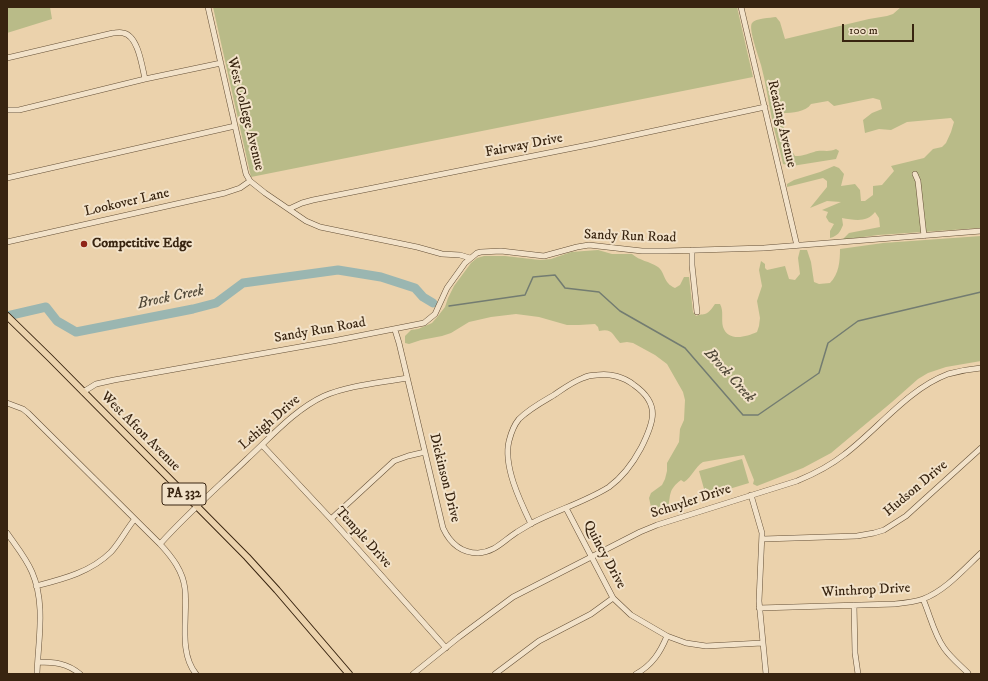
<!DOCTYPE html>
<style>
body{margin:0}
#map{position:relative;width:988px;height:681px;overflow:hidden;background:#ebd2ac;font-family:"IM FELL DW Pica",serif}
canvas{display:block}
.frame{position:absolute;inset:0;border:8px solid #382410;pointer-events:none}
.scale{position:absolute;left:842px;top:24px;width:72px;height:18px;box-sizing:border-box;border:2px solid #382410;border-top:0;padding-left:5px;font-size:12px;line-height:14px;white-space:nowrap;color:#382410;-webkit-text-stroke:3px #f2e2c9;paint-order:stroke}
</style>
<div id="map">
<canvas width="988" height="681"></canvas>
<div class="frame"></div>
<div class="scale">100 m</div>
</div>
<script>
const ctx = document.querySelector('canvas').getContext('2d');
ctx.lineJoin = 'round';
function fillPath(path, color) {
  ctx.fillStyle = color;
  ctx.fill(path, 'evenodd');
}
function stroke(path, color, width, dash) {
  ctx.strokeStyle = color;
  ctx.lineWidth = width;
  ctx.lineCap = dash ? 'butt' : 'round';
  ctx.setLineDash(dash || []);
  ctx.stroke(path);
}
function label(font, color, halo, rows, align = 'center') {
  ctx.font = font + ' "IM FELL DW Pica",serif';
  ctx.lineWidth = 4;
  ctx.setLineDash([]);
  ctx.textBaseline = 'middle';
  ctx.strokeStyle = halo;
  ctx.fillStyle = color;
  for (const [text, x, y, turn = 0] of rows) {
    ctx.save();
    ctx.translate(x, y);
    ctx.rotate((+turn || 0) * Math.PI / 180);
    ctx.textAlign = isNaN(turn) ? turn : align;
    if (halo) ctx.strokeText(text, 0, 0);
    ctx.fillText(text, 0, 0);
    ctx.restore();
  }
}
fillPath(new Path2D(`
 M 7,7 L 50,7 L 52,19 L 7,33 Z
 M 213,7 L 737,7 L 753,77 L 251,177 Z
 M 901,7 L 981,7 L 981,228 L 878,235 L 842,240 L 849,233 L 880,227 L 879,218 L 875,212 C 867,223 854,220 842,218 L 843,225 C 840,232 838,236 830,238 L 830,231 L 834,224 L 829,222 L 826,217 L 828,212 L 822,210 L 841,202 L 827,201 L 810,208 L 827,187 L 827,181 L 823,178 L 787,187 L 787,184 L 794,180 L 820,172 L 834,166 L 839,168 L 844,174 L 841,186 L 855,184 L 860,190 L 861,201 L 865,201 L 873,195 L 873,186 L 882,185 L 894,171 L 891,166 L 924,158 L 933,149 L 942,147 L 946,143 L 951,132 L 954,122 L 951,118 L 907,122 L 891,130 L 879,129 L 865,133 L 863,120 L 872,113 L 882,109 L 880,100 L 873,98 L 834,106 L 828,101 L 811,104 C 806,112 792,113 783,113 C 782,126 787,145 795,156 C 804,156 806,154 814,152 C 821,149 828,153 836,149 L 839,151 L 836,159 L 792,166 L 783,164 C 780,149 775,135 772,119 C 768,101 766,83 761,65 C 759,57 748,29 752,23 C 756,18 770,18 776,17 L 780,22 L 785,39 L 869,19 L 887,16 L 893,14 Z
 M 981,236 L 981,361 L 946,367 L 928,373 L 918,379 L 892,402 L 831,453 L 803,468 L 757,486 L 753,484 L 754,480 L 744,455 L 703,462 C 695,467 692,477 684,482 L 681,480 C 668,490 671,494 668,509 L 664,510 L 651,507 L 649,498 L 651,493 L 662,485 L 665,479 L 667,471 L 667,463 L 679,442 L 680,429 L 684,420 L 685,400 L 683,392 L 667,364 L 655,355 L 633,343 L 627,342 L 620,343 C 612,334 612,328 599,331 L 598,327 L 595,324 L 579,325 L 567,325 L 539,317 L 516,314 L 491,317 L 469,322 L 451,333 L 442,336 L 421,340 L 409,344 L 405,343 L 405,336 L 411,330 L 418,329 L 432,323 L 438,316 L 445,307 L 448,298 L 454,286 L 471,263 L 477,258 L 484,256 L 505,256 L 540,260 L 551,259 L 571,252 L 598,250 L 612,254 L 632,254 C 640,261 649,261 658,267 C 665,272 663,283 675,288 L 680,285 L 684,277 L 689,277 L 693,312 L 696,316 C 699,314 701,315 705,314 C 710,312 712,308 715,304 L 720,304 C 724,311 721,319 723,327 C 728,342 746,337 757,332 L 759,326 L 760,318 L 757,301 L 762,286 L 759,270 L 761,261 L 765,264 L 765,268 L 767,270 L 785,266 L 789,279 L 795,280 L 800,274 L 798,258 L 800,250 L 807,250 L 811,262 L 814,282 L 819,284 L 830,283 C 839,274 840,261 840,249 L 883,243 Z
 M 742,459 L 749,483 L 706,496 L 699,471 Z`), '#b9bb88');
stroke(new Path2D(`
 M 449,306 L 525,295 L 533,277 L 555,275 L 565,288 L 599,292 L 620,311 L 685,348 L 743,415 L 758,415 L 819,373 L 828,343 L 858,321 L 981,292`), '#737c71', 1.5);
stroke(new Path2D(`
 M 7,316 L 46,307 L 57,321 L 76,332 L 193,309 L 216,303 L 243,283 L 338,270 L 381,277 L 415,288 L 423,297 L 433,303`), '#9ab6b1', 9);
const minor = new Path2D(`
 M 208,7 L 246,174 L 250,181 L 265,193 L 306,221 L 320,227 L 417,247 L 442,254 L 460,255 L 470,258
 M 741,7 L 797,246
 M 7,58 L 113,33 C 116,33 120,32 123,33 C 138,35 142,66 145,79
 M 7,110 L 19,110 L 145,79 L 221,63
 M 915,174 L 918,181 L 924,236
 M 7,178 L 235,126
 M 289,209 L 302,203 L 313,200 L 593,144 L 765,107
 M 7,242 L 225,193 L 240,188 L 250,181
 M 692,250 L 692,265 L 697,312
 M 395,330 L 399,343 L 443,528 C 450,543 461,553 478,553 C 495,552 503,541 517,532 C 522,529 527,526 532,523 C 557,510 585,502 609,487 C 624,476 633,463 641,448 C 654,422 661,404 634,385 C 624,377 610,373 597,375 C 592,375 587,376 583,378 C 572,382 563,389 554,395 C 542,402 529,409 519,419 C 514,425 511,433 509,441 C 503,466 520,501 531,524
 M 83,392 L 96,384 L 114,380 L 333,341 L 424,323 L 435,314 L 447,288 L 465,263 L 477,253 L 481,252 L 501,251 L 544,256 L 577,247 L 589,245 L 642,251 L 667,251 L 764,248 L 981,231
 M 7,403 L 23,409 L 28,413 L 160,544 C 187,514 218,487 247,459 C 271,437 294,410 324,396 C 350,385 380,383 407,378
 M 262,445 L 331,519 L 446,648
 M 751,495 L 762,533 L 759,601 L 766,674
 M 566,508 L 613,598 L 631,615 L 667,636 L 686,643 L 706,646 L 762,643
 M 331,519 L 394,461 L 408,456 L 425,452
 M 7,533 C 16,546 26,558 32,572 C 46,604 38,641 37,674
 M 763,539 L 857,536 L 874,533 L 884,530 L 906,516 L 981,448
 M 160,544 C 172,557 183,571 185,589 C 188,616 178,652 196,674
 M 36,586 C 63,579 91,572 111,552 C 120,542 126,530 134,520
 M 923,599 C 930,615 934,634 944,648 C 951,658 960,665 968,673
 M 854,605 L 855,653 L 858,674
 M 759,608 L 895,604 C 905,603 914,602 923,599 C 945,591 964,569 981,553
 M 38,662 C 54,662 67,663 80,674
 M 413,674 L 459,637 L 513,597 L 640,532 L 657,525 L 797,481 C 814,474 830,466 845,454 C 878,429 908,389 948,374 C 959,371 970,369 981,368
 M 495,674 L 539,641 L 591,614 L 613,598
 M 636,674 C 652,665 660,653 667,636`);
const major = new Path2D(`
 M 7,316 L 50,358 L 247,557 L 277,590 L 349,674`);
stroke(minor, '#655037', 6);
stroke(major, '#382410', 8);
stroke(minor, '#f2e2c9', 5);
stroke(major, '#ebd2ac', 6);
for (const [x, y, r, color] of [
 [84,244,4,"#8f2418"]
]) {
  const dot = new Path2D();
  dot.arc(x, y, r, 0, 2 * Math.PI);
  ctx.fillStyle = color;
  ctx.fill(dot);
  stroke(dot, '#f2e2c9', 1.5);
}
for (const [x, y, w] of [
 [184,494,44]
]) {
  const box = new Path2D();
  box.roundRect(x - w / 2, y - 11, w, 22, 3);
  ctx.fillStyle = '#f2e2c9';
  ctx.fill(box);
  stroke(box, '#382410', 1);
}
label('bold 13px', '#382410', null, [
 ["PA 332",184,494]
]);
label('14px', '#382410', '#f2e2c9', [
 ["West College Avenue",245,114,76],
 ["Reading Avenue",781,124,77],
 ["Fairway Drive",524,146,-11],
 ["Lookover Lane",127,203,-13],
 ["Sandy Run Road",630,237,2],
 ["Sandy Run Road",320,331,-10],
 ["Lehigh Drive",270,423,-41],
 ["West Afton Avenue",140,432,45],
 ["Dickinson Drive",444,478,76],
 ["Hudson Drive",916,489,-40],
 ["Schuyler Drive",691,502,-18],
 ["Temple Drive",363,538,48],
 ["Quincy Drive",604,555,62],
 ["Winthrop Drive",866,591,-3]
]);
label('bold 14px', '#382410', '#f2e2c9', [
 ["Competitive Edge",92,244]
], 'left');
label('italic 15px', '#504838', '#f2e2c9', [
 ["Brock Creek",171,298,-12],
 ["Brock Creek",729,376,48]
]);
</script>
